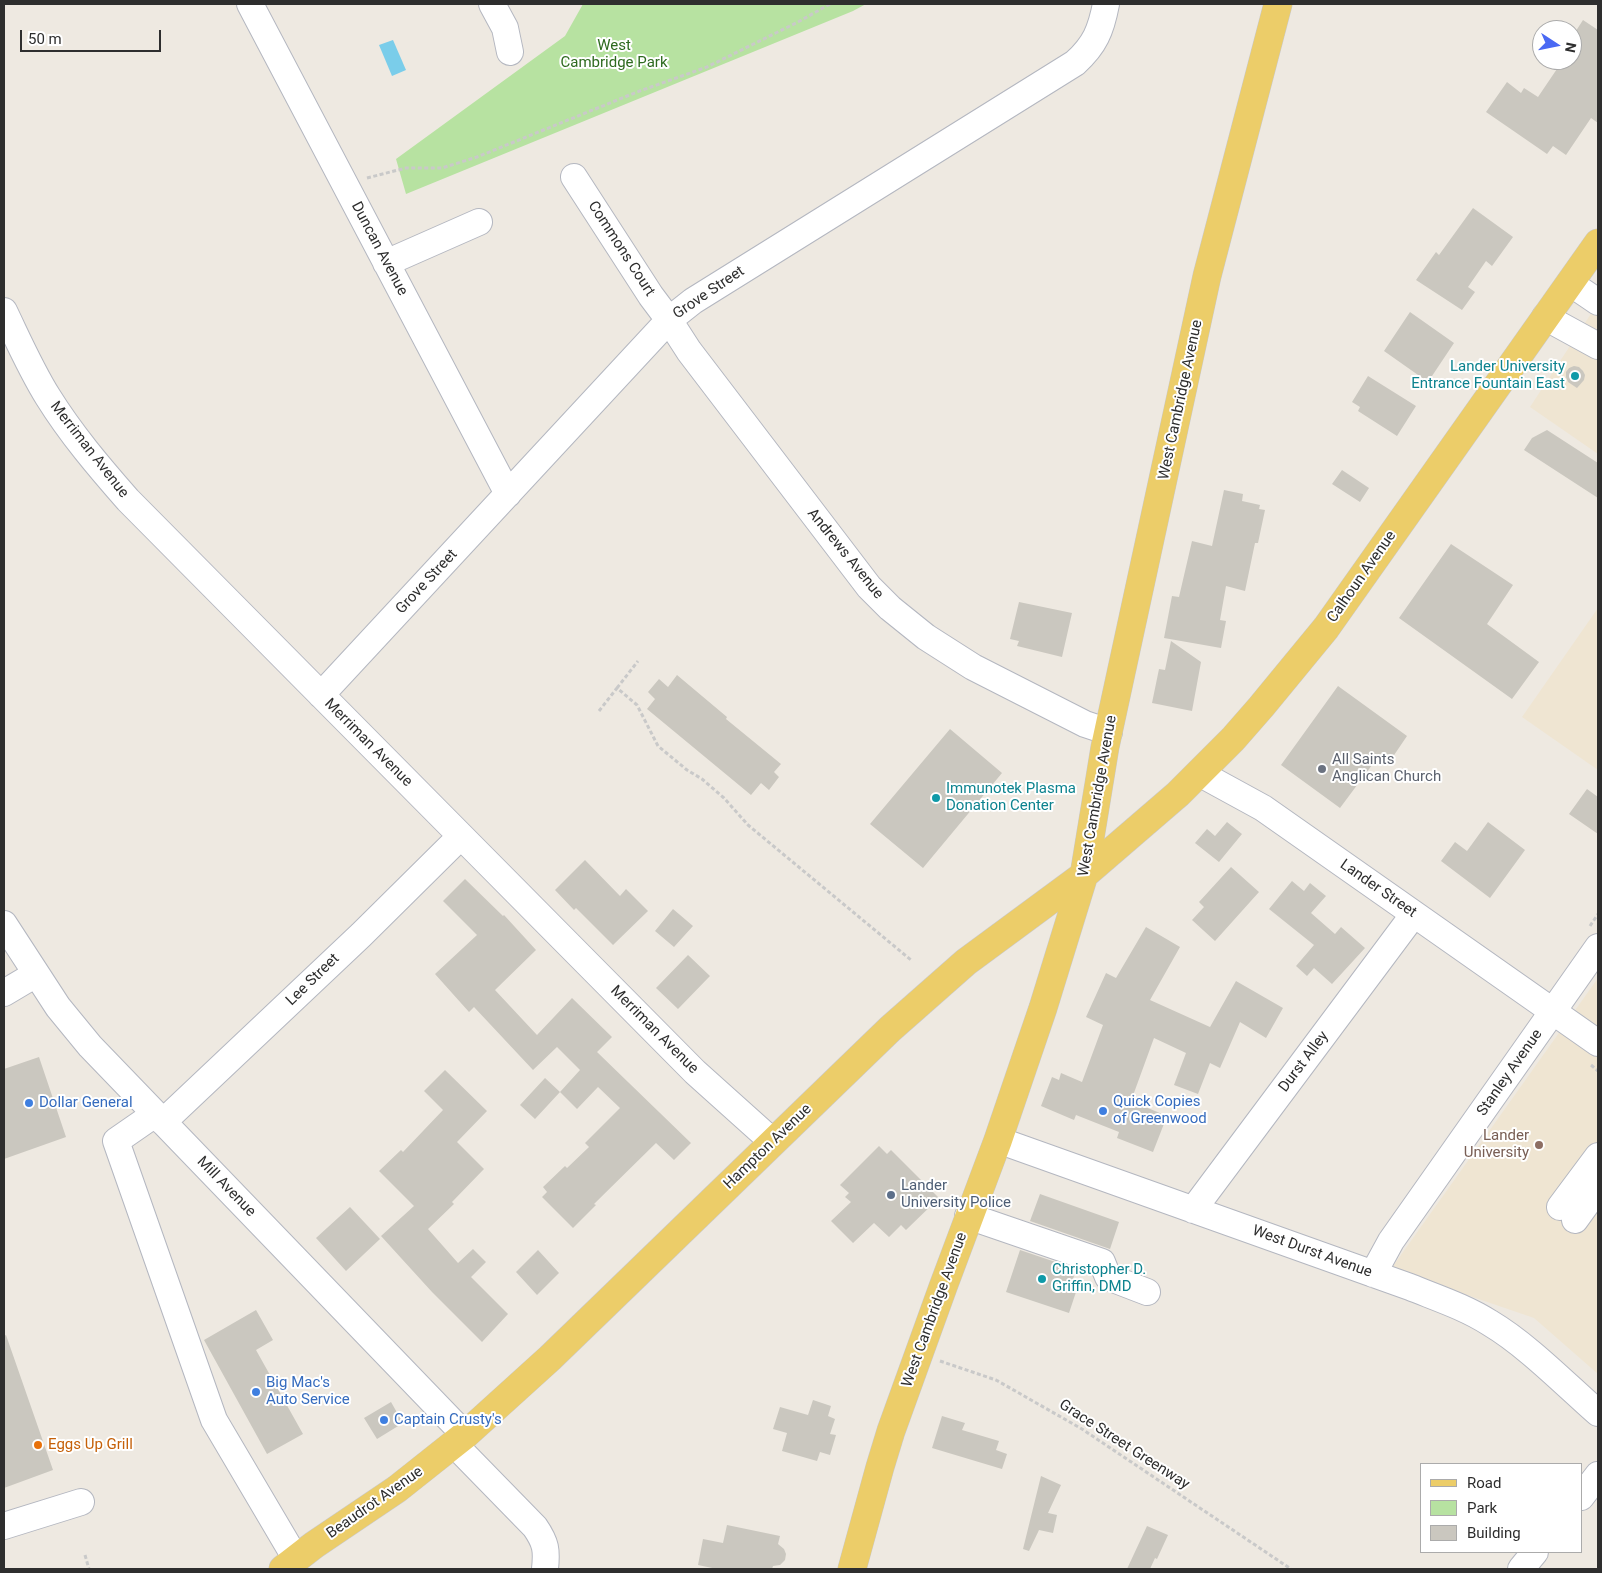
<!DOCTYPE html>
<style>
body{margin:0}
#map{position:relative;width:1602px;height:1573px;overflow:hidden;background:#eee9e1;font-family:Roboto,sans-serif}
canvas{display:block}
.frame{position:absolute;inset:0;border:5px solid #2e2e2e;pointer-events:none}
.legend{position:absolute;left:1420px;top:1463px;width:162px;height:90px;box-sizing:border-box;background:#fff;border:1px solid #ababab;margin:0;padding:6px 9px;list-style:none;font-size:15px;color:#2e2e2e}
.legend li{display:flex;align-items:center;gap:10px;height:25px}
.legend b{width:25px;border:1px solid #ababab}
.north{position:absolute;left:1532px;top:20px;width:50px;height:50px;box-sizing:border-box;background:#fff;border:1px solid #ababab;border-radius:50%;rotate:101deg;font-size:14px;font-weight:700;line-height:20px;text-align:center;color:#2e2e2e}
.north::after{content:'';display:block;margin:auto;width:18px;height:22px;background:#4a69f3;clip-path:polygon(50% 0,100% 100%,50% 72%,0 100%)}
.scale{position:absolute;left:20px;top:30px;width:141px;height:22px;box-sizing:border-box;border:2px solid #2e2e2e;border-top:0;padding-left:6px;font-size:15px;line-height:18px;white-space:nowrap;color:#2e2e2e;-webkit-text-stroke:4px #fff;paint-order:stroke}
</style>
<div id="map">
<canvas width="1602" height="1573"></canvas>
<div class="frame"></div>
<ul class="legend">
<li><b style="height:6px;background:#eccd69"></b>Road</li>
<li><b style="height:14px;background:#b7e2a1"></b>Park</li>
<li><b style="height:14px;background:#cac7bf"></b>Building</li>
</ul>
<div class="north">N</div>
<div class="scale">50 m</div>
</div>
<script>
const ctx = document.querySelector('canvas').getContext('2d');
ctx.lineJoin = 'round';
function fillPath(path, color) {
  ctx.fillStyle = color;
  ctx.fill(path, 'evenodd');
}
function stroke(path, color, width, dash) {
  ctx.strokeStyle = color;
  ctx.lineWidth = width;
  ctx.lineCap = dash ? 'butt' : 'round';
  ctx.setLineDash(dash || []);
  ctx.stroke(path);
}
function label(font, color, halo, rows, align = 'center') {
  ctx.font = font + ' Roboto,sans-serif';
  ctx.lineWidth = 4;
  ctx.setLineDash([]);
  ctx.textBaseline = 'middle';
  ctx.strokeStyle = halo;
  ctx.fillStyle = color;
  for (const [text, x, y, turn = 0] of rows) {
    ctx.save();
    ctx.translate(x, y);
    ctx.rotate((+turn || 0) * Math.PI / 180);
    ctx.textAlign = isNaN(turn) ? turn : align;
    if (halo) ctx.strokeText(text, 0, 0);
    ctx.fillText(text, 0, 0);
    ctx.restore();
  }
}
fillPath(new Path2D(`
 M 1598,303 L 1598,454 L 1530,407 Z
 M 1598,608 L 1598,770 L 1522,717 Z
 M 1598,978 L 1598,1374 L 1534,1318 L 1391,1269 Z`), '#efe5d2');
fillPath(new Path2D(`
 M 583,4 L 866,4 L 853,11 L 406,194 L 396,159 L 565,36 Z`), '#b7e2a1');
fillPath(new Path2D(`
 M 393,40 L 406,70 L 392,76 L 379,45 Z`), '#7acdea');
fillPath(new Path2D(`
 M 1583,20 L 1598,30 L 1598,123 L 1591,118 L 1566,155 L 1553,146 L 1547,154 L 1486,112 L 1507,82 L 1521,93 L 1524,88 L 1538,97 L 1563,60 L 1572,60 L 1572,37 Z
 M 1473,208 L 1513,237 L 1492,266 L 1486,261 L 1468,287 L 1475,292 L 1462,310 L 1416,280 L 1436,252 L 1439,255 Z
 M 1410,312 L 1454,343 L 1428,382 L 1384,351 Z
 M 1574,366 L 1579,367 L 1583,371 L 1585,375 L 1584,380 L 1577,388 L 1568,382 L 1566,377 L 1566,372 L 1569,368 Z
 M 1368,376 L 1416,406 L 1397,436 L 1358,411 L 1360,407 L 1352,402 Z
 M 1547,430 L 1598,463 L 1598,498 L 1524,450 L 1532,438 Z
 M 1342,470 L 1369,488 L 1360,502 L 1332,484 Z
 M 1224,490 L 1243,494 L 1242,501 L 1260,505 L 1259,509 L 1265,510 L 1258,543 L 1255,543 L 1245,591 L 1226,586 L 1220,620 L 1226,621 L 1221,648 L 1164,638 L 1172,596 L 1179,597 L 1192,541 L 1212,546 Z
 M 1451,544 L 1513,585 L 1487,624 L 1539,662 L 1512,699 L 1399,618 Z
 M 1019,602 L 1072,613 L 1062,657 L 1017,646 L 1019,641 L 1010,639 Z
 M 1171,641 L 1201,662 L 1192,711 L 1152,703 L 1159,669 L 1165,670 Z
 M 677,675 L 727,717 L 726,719 L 781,764 L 774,772 L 779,777 L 769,790 L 761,783 L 751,795 L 647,709 L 655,699 L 648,692 L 659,679 L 668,687 Z
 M 1338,686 L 1407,736 L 1388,764 L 1378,757 L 1340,808 L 1281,765 Z
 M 950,729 L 1002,773 L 923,868 L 870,824 Z
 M 1587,789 L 1598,797 L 1598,834 L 1569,814 Z
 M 1227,822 L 1242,834 L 1219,862 L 1195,843 L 1207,829 L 1215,836 Z
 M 1488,822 L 1525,850 L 1490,898 L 1441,861 L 1455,842 L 1467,851 Z
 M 585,860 L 620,896 L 626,889 L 648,911 L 613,945 L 576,908 L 574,910 L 555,890 Z
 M 1231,867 L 1259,892 L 1215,941 L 1192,920 L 1204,907 L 1199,902 Z
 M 465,879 L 503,916 L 504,915 L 536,950 L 495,990 L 537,1035 L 572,998 L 612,1037 L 597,1052 L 691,1143 L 674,1160 L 656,1143 L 594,1204 L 596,1205 L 573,1228 L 542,1197 L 547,1192 L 543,1187 L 565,1166 L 567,1168 L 589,1147 L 585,1143 L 620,1108 L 598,1087 L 577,1109 L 560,1092 L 580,1070 L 557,1047 L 533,1070 L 474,1007 L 469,1012 L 435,974 L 477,935 L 443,901 Z
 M 1292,881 L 1304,891 L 1310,883 L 1326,896 L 1311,913 L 1335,934 L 1341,927 L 1365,948 L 1332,984 L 1314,968 L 1307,976 L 1296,966 L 1314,945 L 1269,909 Z
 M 673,909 L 693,926 L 674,947 L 655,931 Z
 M 1146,927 L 1180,947 L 1150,1000 L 1210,1027 L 1236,981 L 1283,1008 L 1266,1038 L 1240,1022 L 1220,1068 L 1210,1063 L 1198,1094 L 1174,1085 L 1186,1053 L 1154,1038 L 1131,1101 L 1167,1116 L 1153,1152 L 1117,1138 L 1119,1132 L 1076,1115 L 1074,1120 L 1041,1106 L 1052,1077 L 1059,1080 L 1061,1073 L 1082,1082 L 1103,1025 L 1086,1017 L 1106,973 L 1116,978 Z
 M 688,955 L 710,976 L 678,1009 L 656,988 Z
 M 39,1057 L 66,1137 L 4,1159 L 4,1069 Z
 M 445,1070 L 487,1111 L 457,1142 L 484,1169 L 452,1202 L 454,1204 L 428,1229 L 458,1263 L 473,1249 L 486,1262 L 471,1277 L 508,1314 L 482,1342 L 432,1292 L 381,1236 L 414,1206 L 379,1171 L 401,1150 L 403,1152 L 443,1110 L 424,1091 Z
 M 545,1078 L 560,1092 L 535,1119 L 520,1105 Z
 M 879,1146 L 887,1154 L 891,1150 L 939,1198 L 906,1230 L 901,1225 L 889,1237 L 874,1223 L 853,1243 L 831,1221 L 851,1202 L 845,1197 L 849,1193 L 840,1185 Z
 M 1040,1194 L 1119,1222 L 1110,1249 L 1030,1221 Z
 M 350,1207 L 380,1239 L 346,1271 L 316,1238 Z
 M 538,1250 L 559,1273 L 537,1295 L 516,1272 Z
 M 1020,1250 L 1076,1269 L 1071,1286 L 1077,1289 L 1069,1313 L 1006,1292 Z
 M 256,1310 L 273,1340 L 256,1350 L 303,1434 L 267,1454 L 204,1340 Z
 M 6,1335 L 53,1470 L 4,1488 L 4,1336 Z
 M 813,1400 L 831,1406 L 828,1416 L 835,1419 L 830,1434 L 836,1435 L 830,1455 L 820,1452 L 817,1461 L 782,1451 L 787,1433 L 773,1429 L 780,1407 L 808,1415 Z
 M 391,1402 L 403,1423 L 377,1439 L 364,1418 Z
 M 942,1416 L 965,1423 L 962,1430 L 999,1441 L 996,1450 L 1007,1454 L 1002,1469 L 932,1448 Z
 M 1041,1476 L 1061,1485 L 1048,1513 L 1057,1515 L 1053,1533 L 1039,1530 L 1029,1551 L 1023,1549 Z
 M 727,1525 L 780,1536 L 778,1544 L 784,1549 L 786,1554 L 785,1560 L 780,1565 L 773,1566 L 772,1569 L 717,1569 L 698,1565 L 703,1539 L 723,1543 Z
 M 1147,1526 L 1168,1535 L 1157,1559 L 1155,1558 L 1150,1569 L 1127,1569 Z`), '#cac7bf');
const minor = new Path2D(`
 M 250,4 L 508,494
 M 492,4 L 505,28 L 510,52
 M 574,177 L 651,296 L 669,320 L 689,351 L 869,587 L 890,608 L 926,637 L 973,667 L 1085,724 L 1109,732
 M 386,263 L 479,222
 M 1570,283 L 1598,302
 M 4,311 C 18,340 31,370 48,397 C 71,434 99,467 128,500 L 695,1072 L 773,1142
 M 1545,317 L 1598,346
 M 321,695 L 669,320 L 693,301 L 1075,63 C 1095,45 1101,30 1106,4
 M 1199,773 L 1263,808 L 1598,1043
 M 4,924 L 58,1007 L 90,1046 L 465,1435
 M 4,993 L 36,974
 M 155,1114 L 116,1141 L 214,1420 L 296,1559
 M 163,1122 L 361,935 L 461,836
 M 998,1140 L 1410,1287 C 1437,1298 1465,1307 1490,1323 C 1527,1345 1565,1384 1598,1413
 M 1560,1207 L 1598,1156
 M 1193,1210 L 1414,914
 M 968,1216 L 1102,1262 L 1108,1277 L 1147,1292
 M 1575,1220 L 1598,1188
 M 1373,1274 L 1391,1241 L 1598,947
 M 454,1444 L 535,1527 C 546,1543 547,1550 545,1569
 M 1581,1497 L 1598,1475
 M 4,1526 L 81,1502
 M 1521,1569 L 1535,1552`);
const major = new Path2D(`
 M 283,1569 L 314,1545 L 397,1489 L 465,1435 L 550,1358 L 890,1029 L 966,962 L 1084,875 L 1178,794 L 1233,739 L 1261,707 L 1326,628 L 1598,243
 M 852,1569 L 880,1467 L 891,1431 L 943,1287 L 998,1140 L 1043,1008 L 1084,875 L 1105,747 L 1207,276 L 1278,4`);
stroke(minor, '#b4b7c0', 28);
stroke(major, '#c9c9c9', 29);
stroke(new Path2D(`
 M 367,178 L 406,168 L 442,168 L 477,157 L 637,92 L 707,67 L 798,22 L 830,4
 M 617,688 L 638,661
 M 599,711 L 617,688 L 637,705 L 658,746 L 687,770 L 702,779 L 724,798 L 748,825 L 911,960
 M 1590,926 L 1598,914
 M 1591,1065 L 1598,1071
 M 940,1361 L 996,1380 L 1082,1429 L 1291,1569
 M 85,1555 L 89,1569`), '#c9c9c9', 3, [4, 2.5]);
stroke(minor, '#fff', 26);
stroke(major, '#eccd69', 28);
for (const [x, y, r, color] of [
 [1575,376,5,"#0f9aa8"],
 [1322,769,5,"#6b7280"],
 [936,798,5,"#0f9aa8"],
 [29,1103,5,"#3f7fe0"],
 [1103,1111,5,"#3f7fe0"],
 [1539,1145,5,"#8d6e63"],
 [891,1195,5,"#5c6f8a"],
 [1042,1279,5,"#0f9aa8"],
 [256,1392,5,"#3f7fe0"],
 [384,1420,5,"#3f7fe0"],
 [38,1445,5,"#e8710a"]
]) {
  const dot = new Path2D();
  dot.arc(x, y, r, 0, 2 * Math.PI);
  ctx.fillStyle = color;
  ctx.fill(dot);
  stroke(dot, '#fff', 2);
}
label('15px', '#2e6a1f', '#fff', [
 ["West",614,46],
 ["Cambridge Park",614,63]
]);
label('15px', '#2e2e2e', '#fff', [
 ["Duncan Avenue",379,249,62],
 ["Commons Court",621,249,57],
 ["Grove Street",709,293,-34],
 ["West Cambridge Avenue",1181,400,-78],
 ["Merriman Avenue",89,450,52],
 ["Andrews Avenue",845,554,51],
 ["Calhoun Avenue",1362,577,-55],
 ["Grove Street",427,582,-47],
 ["Merriman Avenue",368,743,45],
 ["West Cambridge Avenue",1098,796,-80],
 ["Lander Street",1378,889,35],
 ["Lee Street",313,980,-44],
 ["Merriman Avenue",654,1030,45],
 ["Durst Alley",1304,1062,-53],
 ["Stanley Avenue",1510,1073,-55],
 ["Hampton Avenue",768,1147,-44],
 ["Mill Avenue",226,1187,46],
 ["West Durst Avenue",1312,1252,20],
 ["West Cambridge Avenue",935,1310,-70],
 ["Grace Street Greenway",1124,1445,33],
 ["Beaudrot Avenue",375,1503,-35]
]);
label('15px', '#0d838f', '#fff', [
 ["Lander University",1565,367,"right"],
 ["Entrance Fountain East",1565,384,"right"],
 ["Immunotek Plasma",946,789],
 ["Donation Center",946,806],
 ["Christopher D.",1052,1270],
 ["Griffin, DMD",1052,1287]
], 'left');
label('15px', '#5b616d', '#fff', [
 ["All Saints",1332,760],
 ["Anglican Church",1332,777]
], 'left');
label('15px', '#366cbe', '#fff', [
 ["Quick Copies",1113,1102],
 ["of Greenwood",1113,1119],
 ["Dollar General",39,1103],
 ["Big Mac's",266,1383],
 ["Auto Service",266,1400],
 ["Captain Crusty's",394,1420]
], 'left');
label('15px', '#785e54', '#fff', [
 ["Lander",1529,1136],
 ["University",1529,1153]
], 'right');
label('15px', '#4e5e75', '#fff', [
 ["Lander",901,1186],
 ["University Police",901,1203]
], 'left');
label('15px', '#c56008', '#fff', [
 ["Eggs Up Grill",48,1445]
], 'left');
</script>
